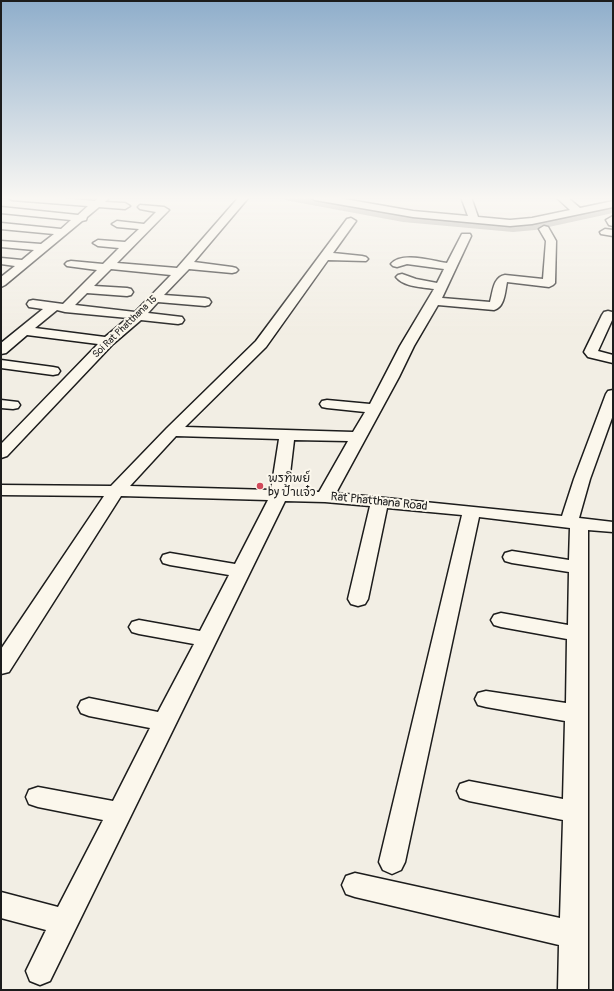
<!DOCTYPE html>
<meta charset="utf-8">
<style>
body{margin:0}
#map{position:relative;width:614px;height:991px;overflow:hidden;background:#f2eee4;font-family:Pangolin,sans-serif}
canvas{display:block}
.frame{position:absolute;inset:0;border:2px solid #1c1c1c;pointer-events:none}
</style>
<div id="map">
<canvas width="614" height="991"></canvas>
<div class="frame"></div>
</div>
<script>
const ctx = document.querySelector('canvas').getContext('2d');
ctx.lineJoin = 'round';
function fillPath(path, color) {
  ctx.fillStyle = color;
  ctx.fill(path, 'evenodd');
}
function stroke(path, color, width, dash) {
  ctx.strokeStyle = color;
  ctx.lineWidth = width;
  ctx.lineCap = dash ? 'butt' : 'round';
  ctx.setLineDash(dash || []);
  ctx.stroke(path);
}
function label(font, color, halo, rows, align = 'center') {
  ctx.font = font + ' Pangolin,"Playpen Sans Thai",sans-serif';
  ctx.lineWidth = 4;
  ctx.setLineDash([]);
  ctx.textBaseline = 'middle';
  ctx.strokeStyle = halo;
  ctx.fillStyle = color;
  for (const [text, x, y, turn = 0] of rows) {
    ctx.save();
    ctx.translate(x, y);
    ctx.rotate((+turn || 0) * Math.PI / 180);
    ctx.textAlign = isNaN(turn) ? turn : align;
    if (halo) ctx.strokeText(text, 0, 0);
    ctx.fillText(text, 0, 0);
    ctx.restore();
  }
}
fillPath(new Path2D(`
 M 283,197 L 313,197 L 403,214 L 513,224 L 535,222 L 613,205 L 613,213 L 535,230 L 513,232 L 403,222 L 290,201 L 285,200 Z`), '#a9a6a0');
const minor = new Path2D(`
 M 7,197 L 51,197 L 95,201 L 99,197 L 110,197 L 105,202 L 125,203 L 130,206 L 125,209 L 99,207 L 87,217 L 86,220 L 82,221 L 5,285 L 1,287 L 1,277 L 15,266 L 1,264 L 1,258 L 22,260 L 34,250 L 1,247 L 1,241 L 41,244 L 54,234 L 1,229 L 1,223 L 61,229 L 71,220 L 1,213 L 1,207 L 78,215 L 88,206 L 12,200 Z
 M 239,197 L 249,197 L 194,262 L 232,267 L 236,268 L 238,270 L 236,272 L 232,273 L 189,269 L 164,295 L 205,298 L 209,299 L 211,302 L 209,305 L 205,306 L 158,302 L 148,313 L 182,317 L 184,320 L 182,323 L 178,324 L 141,320 L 113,344 L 7,456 L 1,458 L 1,444 L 98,344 L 27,335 L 6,353 L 1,354 L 1,343 L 43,309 L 29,307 L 27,304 L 29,301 L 33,300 L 63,304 L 97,270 L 67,266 L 65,264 L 67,262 L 71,261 L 103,264 L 119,248 L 98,246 L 93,243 L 98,240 L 125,242 L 139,229 L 117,227 L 112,224 L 117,221 L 144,224 L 156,212 L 140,209 L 138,207 L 140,205 L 164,207 L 169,210 L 117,263 L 177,268 ZM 111,269 L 171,275 L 135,312 L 75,305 L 87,293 L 127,296 L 131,295 L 133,292 L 131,289 L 127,288 L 94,286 ZM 57,310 L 65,312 L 128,318 L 105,337 L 35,328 Z
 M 310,197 L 333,197 L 413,211 L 468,216 L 461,197 L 471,197 L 478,217 L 510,220 L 532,218 L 570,210 L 556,197 L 567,197 L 580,208 L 613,201 L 613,207 L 532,224 L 510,226 L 413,217 L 315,200 Z
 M 613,216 L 613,226 L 609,225 L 606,220 Z
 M 351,218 L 356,221 L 333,253 L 362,256 L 366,257 L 368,259 L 366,261 L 328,260 L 266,347 L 185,427 L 353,432 L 365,412 L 327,408 L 322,407 L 320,404 L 322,401 L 327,400 L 370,404 L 400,346 L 434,289 C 422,287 404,287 396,277 L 398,275 L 402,274 L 416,279 L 437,283 L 444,269 L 407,264 L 397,267 L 393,266 L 391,264 C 401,251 433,261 447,263 L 462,234 L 470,234 L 471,236 L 442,298 L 490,302 C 493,292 493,277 505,275 L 543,279 L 546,241 L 539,229 L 544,226 L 548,227 L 556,241 L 555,283 L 553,285 L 549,287 L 507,282 C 505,291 505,307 494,310 L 438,305 L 414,346 L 399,377 L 336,493 L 562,516 L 574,479 L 606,394 L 608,391 L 613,390 L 613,415 L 590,479 L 579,518 L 613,522 L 613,532 L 588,530 L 588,990 L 558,990 L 559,945 L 355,897 L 346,894 L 342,885 L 346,876 L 355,873 L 560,918 L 563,820 L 469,801 L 460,798 L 457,791 L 460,784 L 469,781 L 563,799 L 565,721 L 486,707 L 478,705 L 475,699 L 478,693 L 486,691 L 566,703 L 567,639 L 501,627 L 494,625 L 491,620 L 494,615 L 501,613 L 568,625 L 569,572 L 512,563 L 505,561 L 503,557 L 505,553 L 512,551 L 569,560 L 570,528 L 479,517 L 405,862 L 401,870 L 392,874 L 383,870 L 379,862 L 462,515 L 387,508 L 368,599 L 365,604 L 358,606 L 351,604 L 348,599 L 370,506 L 325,502 L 285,501 L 50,981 L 40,985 L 30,981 L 26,971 L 46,930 L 1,918 L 1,892 L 58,907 L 103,820 L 38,807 L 29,804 L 26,797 L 29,790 L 38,787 L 113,801 L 150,728 L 89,716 L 81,713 L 78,707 L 81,701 L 89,698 L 158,712 L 194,644 L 139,634 L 132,632 L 129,627 L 132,622 L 139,620 L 200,631 L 229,575 L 170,565 L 163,563 L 161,559 L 163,555 L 170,553 L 235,564 L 268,500 L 121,496 L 9,672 L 1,674 L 1,649 L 104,496 L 1,495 L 1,485 L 111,486 L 167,428 L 256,341 L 347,219 ZM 176,436 L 279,439 L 271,490 L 130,486 ZM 294,440 L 348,441 L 319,492 L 288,491 Z
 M 605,229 L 613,230 L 613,236 L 601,234 L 600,232 Z
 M 608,311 L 612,312 L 613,318 L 598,351 L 613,355 L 613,363 L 588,357 L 584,352 L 602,315 L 604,312 Z
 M 1,360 L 53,367 L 58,368 L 60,371 L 58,374 L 53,375 L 1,368 Z
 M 1,400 L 18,402 L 20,405 L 18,408 L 13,409 L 1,408 Z`);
stroke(minor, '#1c1c1c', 3);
fillPath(minor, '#fbf7ec');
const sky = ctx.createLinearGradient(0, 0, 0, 336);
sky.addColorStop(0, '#8faecb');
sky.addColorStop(0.59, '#f9f7f3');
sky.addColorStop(1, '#f9f7f300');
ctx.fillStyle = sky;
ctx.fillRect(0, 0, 614, 336);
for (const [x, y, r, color] of [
 [260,486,4,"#d1495b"]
]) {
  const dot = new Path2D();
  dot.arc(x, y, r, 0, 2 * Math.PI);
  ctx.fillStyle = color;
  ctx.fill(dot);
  stroke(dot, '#fbf7ec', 1.5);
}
label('10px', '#1c1c1c', '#fbf7ec', [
 ["Soi Rat Phatthana 15",125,327,-44]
]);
label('12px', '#1c1c1c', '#fbf7ec', [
 ["พรทิพย์",268,479],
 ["by ป้าแจ๋ว",268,493]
], 'left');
label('12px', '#1c1c1c', '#fbf7ec', [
 ["Rat Phatthana Road",379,502,6]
]);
</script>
